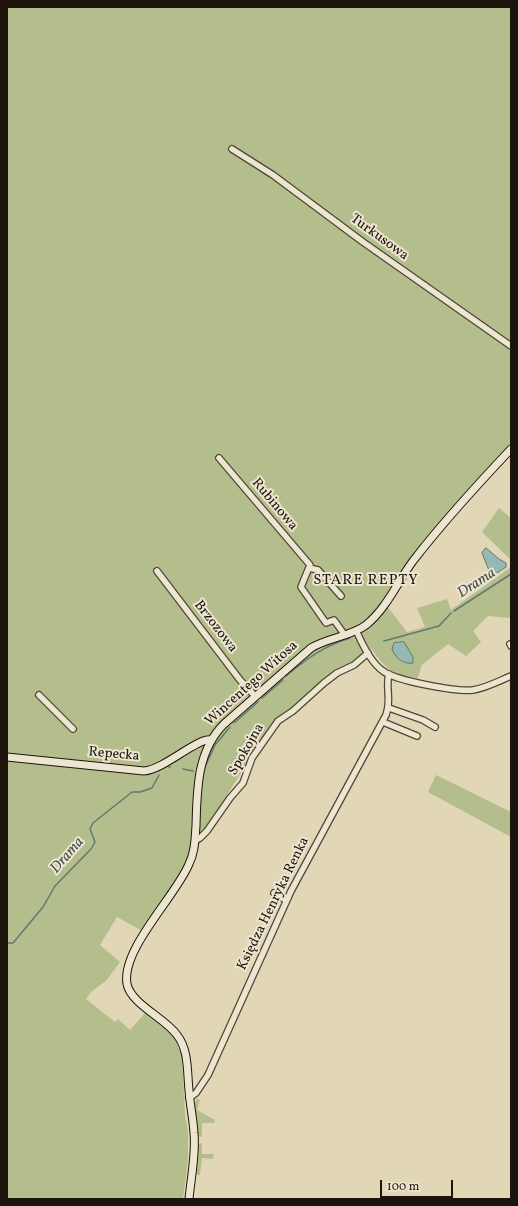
<!DOCTYPE html>
<meta charset="utf-8">
<style>
body{margin:0}
#map{position:relative;width:518px;height:1206px;overflow:hidden;background:#e1d7b6;font-family:Vollkorn,serif}
canvas{display:block}
.frame{position:absolute;inset:0;border:8px solid #1d150c;pointer-events:none}
.scale{position:absolute;left:380px;top:1180px;width:73px;height:18px;box-sizing:border-box;border:2px solid #1d150c;border-top:0;padding-left:5px;font-size:12px;line-height:14px;white-space:nowrap;color:#1d150c;-webkit-text-stroke:3px #ece5d0;paint-order:stroke}
</style>
<div id="map">
<canvas width="518" height="1206"></canvas>
<div class="frame"></div>
<div class="scale">100 m</div>
</div>
<script>
const ctx = document.querySelector('canvas').getContext('2d');
ctx.lineJoin = 'round';
function fillPath(path, color) {
  ctx.fillStyle = color;
  ctx.fill(path, 'evenodd');
}
function stroke(path, color, width, dash) {
  ctx.strokeStyle = color;
  ctx.lineWidth = width;
  ctx.lineCap = dash ? 'butt' : 'round';
  ctx.setLineDash(dash || []);
  ctx.stroke(path);
}
function label(font, color, halo, rows, align = 'center') {
  ctx.font = font + ' Vollkorn,serif';
  ctx.lineWidth = 4;
  ctx.setLineDash([]);
  ctx.textBaseline = 'middle';
  ctx.strokeStyle = halo;
  ctx.fillStyle = color;
  for (const [text, x, y, turn = 0] of rows) {
    ctx.save();
    ctx.translate(x, y);
    ctx.rotate((+turn || 0) * Math.PI / 180);
    ctx.textAlign = isNaN(turn) ? turn : align;
    if (halo) ctx.strokeText(text, 0, 0);
    ctx.fillText(text, 0, 0);
    ctx.restore();
  }
}
fillPath(new Path2D(`
 M 7,7 L 511,7 L 511,445 L 427,540 L 376,621 L 387,606 L 407,632 L 425,627 L 417,608 L 447,599 L 451,610 L 511,567 L 511,618 L 488,616 L 473,631 L 481,642 L 466,656 L 448,644 L 422,665 L 417,680 C 392,675 385,668 371,648 L 370,652 C 340,673 309,693 284,719 C 241,762 214,819 184,871 C 172,892 157,912 144,932 L 117,917 L 100,945 L 120,962 L 106,981 L 92,991 L 86,999 L 115,1022 L 118,1019 L 130,1030 L 146,1012 L 173,1035 L 182,1055 L 185,1115 L 188,1131 L 188,1159 L 183,1199 L 7,1199 ZM 404,642 L 409,664 L 401,660 L 394,643 Z
 M 499,508 L 511,518 L 511,560 L 482,532 Z
 M 436,775 L 511,812 L 511,837 L 428,792 Z
 M 197,1098 L 200,1100 L 197,1110 L 215,1120 L 214,1123 L 202,1123 L 202,1137 L 196,1135 L 194,1105 Z
 M 202,1143 L 202,1154 L 214,1154 L 213,1159 L 202,1158 L 200,1175 L 198,1175 L 195,1173 L 196,1145 Z`), '#b4be8c');
const water = new Path2D(`
 M 486,548 L 499,559 L 506,563 L 506,567 L 497,573 L 490,573 L 482,553 Z
 M 404,642 L 413,657 L 413,663 C 403,665 395,657 392,649 L 394,643 Z`);
fillPath(water, '#95b8b4');
stroke(water, '#657771', 1);
stroke(new Path2D(`
 M 454,611 L 511,574
 M 384,641 L 439,626 L 451,613
 M 286,676 C 306,659 324,646 350,638
 M 262,698 L 283,680
 M 234,723 L 258,702
 M 169,767 L 170,767
 M 183,769 L 193,771
 M 204,769 L 215,745 L 230,727
 M 7,943 L 13,943 L 43,907 L 55,886 L 91,849 L 95,842 L 90,829 L 93,823 L 132,792 L 140,792 L 152,788 L 159,775`), '#657771', 1.5);
const street = new Path2D(`
 M 232,149 L 273,175 L 363,242 L 511,346
 M 219,458 L 310,565 L 301,587 L 326,623 L 334,620 L 344,634
 M 309,568 L 318,570 L 341,596
 M 157,571 L 240,680 L 254,695 L 256,695
 M 356,630 C 362,644 371,663 383,671 C 396,681 457,692 473,690 C 486,688 499,681 511,676
 M 510,644 L 511,646
 M 39,695 L 73,729
 M 389,708 L 423,720 L 435,727
 M 383,722 L 417,736
 M 195,841 L 200,838 L 207,831 L 230,798 L 243,783 L 252,758 L 278,721 L 293,711 L 324,683 L 337,673 L 354,665 L 368,653
 M 274,893 L 286,900
 M 189,1098 L 196,1093 L 208,1075 L 291,891 L 386,715 C 392,698 385,689 389,674`);
const secondary = new Path2D(`
 M 7,757 L 144,771 C 165,769 198,737 211,740
 M 189,1199 C 191,1177 196,1155 194,1133 C 193,1118 190,1105 189,1090 C 187,1072 189,1050 177,1035 C 165,1018 131,1004 127,984 C 121,949 176,896 189,864 C 195,852 195,839 196,826 C 197,789 197,751 224,724 L 311,648 C 327,638 352,636 366,625 C 387,608 398,581 413,561 C 443,522 477,485 511,449`);
stroke(street, '#4e4636', 8);
stroke(secondary, '#1d150c', 9);
stroke(street, '#ece5d0', 5.5);
stroke(secondary, '#ece5d0', 7);
label('14px', '#1d150c', '#ece5d0', [
 ["Turkusowa",379,238,36],
 ["Rubinowa",274,505,50],
 ["Brzozowa",215,627,52],
 ["Wincentego Witosa",252,684,-42],
 ["Spokojna",247,750,-60],
 ["Repecka",114,755,5],
 ["Księdza Henryka Renka",274,904,-64]
]);
ctx.letterSpacing = '1px';
label('15px', '#1d150c', '#ece5d0', [
 ["STARE REPTY",366,581]
]);
ctx.letterSpacing = '0px';
label('italic 15px', '#474e47', '#ece5d0', [
 ["Drama",477,584,-33],
 ["Drama",68,856,-49]
]);
</script>
